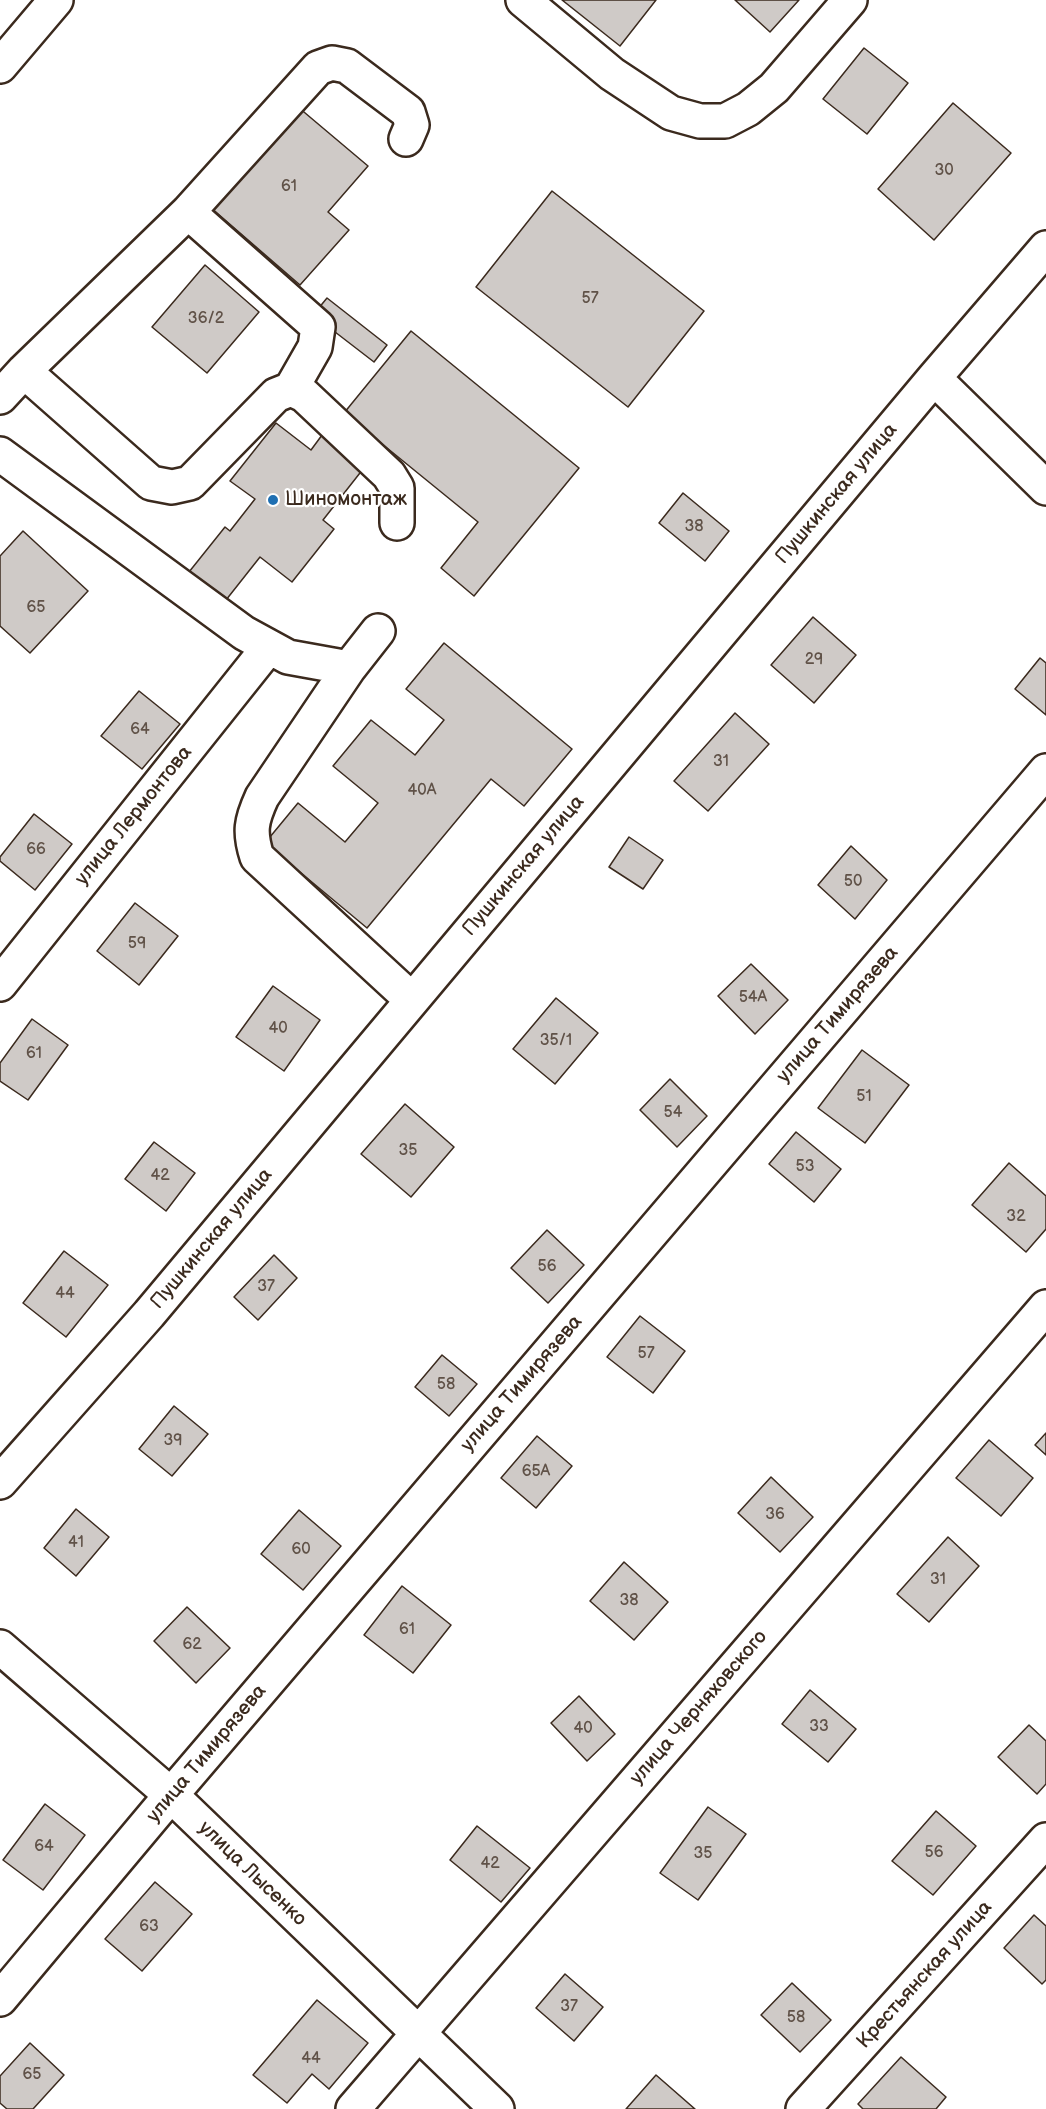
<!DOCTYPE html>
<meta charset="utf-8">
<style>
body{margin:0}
canvas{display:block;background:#fff}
</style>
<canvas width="1046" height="2109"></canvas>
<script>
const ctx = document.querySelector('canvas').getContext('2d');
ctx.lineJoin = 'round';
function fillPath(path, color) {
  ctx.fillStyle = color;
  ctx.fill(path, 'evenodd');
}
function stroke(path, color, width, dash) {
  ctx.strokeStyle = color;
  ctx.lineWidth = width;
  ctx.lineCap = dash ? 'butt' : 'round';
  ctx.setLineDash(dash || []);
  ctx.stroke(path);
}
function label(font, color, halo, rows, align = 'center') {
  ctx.font = font + ' "Balsamiq Sans",sans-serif';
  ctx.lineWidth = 4.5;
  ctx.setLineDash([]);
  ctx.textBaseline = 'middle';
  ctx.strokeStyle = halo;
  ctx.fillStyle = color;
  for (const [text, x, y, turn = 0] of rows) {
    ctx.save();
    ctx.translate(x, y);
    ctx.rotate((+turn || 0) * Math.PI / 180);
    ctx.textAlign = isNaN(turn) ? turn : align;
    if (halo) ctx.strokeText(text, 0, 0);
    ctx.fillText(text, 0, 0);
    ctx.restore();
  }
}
const building = new Path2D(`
 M 562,0 L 656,0 L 620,46 Z
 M 735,0 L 799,0 L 770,32 Z
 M 864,48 L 908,83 L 867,134 L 823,99 Z
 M 953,103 L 1011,153 L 934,240 L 878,189 Z
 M 298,107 L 368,166 L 328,212 L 349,230 L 300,285 L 210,207 Z
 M 552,191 L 704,311 L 628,407 L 476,287 Z
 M 205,265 L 259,312 L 207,373 L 152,327 Z
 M 327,298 L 387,345 L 374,362 L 313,315 Z
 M 411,331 L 579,468 L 474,596 L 441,568 L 478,522 L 344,413 Z
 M 276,423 L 311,450 L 325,431 L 367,464 L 323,520 L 334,529 L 292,582 L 260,557 L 226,600 L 189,572 L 225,527 L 230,531 L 255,499 L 230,481 Z
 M 683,493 L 729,531 L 705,561 L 659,523 Z
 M 23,531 L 88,591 L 30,653 L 0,626 L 0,556 Z
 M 813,617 L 856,655 L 814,703 L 771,665 Z
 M 444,643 L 572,749 L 524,806 L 491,779 L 367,928 L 265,843 L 298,803 L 345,842 L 378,803 L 333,766 L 371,720 L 415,755 L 444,720 L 406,689 Z
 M 1040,658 L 1046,663 L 1046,715 L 1015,689 Z
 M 139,691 L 180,724 L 142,769 L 101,736 Z
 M 735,713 L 769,744 L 708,811 L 674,781 Z
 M 34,814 L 72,844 L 35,890 L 0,861 L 0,857 Z
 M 629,837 L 663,860 L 643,889 L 609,867 Z
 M 851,846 L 887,880 L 855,919 L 818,885 Z
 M 135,903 L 178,936 L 139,985 L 97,951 Z
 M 751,964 L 788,1000 L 755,1034 L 718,996 Z
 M 273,986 L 320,1020 L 284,1071 L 236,1037 Z
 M 556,998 L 598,1033 L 555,1084 L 513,1049 Z
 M 32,1019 L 68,1045 L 28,1100 L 0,1081 L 0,1063 Z
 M 862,1050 L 909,1085 L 865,1143 L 818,1108 Z
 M 670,1079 L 707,1116 L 677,1147 L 640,1110 Z
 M 405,1104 L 454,1147 L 411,1197 L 361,1154 Z
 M 796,1132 L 841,1169 L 814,1202 L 769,1164 Z
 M 154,1142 L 195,1173 L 166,1211 L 125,1179 Z
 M 1009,1163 L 1046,1196 L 1046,1229 L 1026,1252 L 972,1205 Z
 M 547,1230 L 584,1265 L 548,1303 L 511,1268 Z
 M 64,1251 L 108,1285 L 66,1337 L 23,1303 Z
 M 274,1255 L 297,1278 L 258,1320 L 234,1297 Z
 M 640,1316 L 685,1351 L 653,1393 L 607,1357 Z
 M 442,1355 L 477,1384 L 449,1416 L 415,1387 Z
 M 174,1406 L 208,1434 L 172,1476 L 139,1449 Z
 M 1046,1433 L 1046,1455 L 1035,1445 Z
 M 537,1436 L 572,1466 L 536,1508 L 501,1478 Z
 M 989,1440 L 1033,1478 L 1001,1516 L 956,1478 Z
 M 771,1477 L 813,1517 L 780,1552 L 738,1513 Z
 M 76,1509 L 109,1537 L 76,1576 L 44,1548 Z
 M 299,1510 L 341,1546 L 303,1590 L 261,1554 Z
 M 948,1537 L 979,1566 L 929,1622 L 897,1594 Z
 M 624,1562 L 668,1602 L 634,1640 L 590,1601 Z
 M 402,1586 L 451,1625 L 413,1673 L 364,1635 Z
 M 187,1607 L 230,1648 L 196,1683 L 154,1641 Z
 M 810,1690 L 856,1729 L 828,1762 L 782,1724 Z
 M 579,1696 L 615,1734 L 587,1761 L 551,1723 Z
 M 1029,1725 L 1046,1741 L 1046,1784 L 1037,1794 L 998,1757 Z
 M 45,1804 L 85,1835 L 43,1890 L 3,1860 Z
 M 708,1807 L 746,1834 L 698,1900 L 660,1873 Z
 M 936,1811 L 976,1846 L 933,1895 L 892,1861 Z
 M 477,1826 L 530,1868 L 501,1902 L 450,1860 Z
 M 155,1882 L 192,1914 L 142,1971 L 105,1939 Z
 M 1034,1915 L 1046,1926 L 1046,1980 L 1042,1984 L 1004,1948 Z
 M 565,1974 L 603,2007 L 574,2041 L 536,2008 Z
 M 792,1983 L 831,2020 L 800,2052 L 761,2015 Z
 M 317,2000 L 368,2043 L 329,2089 L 312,2074 L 287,2103 L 253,2075 Z
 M 30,2043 L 64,2075 L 33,2109 L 7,2109 L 0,2103 L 0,2076 Z
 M 901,2057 L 946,2097 L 936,2109 L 863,2109 L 858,2104 Z
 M 656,2075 L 695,2109 L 626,2109 Z`);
fillPath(building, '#cfcac7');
stroke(building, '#3b2a1e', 1.5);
const minor = new Path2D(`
 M 523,0 L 612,74 L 671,113 L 700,121 L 725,121 L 748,109 L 774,88 L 850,0
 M 188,212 L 318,327 L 315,347 L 291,389
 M 24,371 L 151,483 L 172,487 L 190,483 L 276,395 L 291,389 L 304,395 L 389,475 L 397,488 L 397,523
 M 934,378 L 1046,488
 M 0,397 L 24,371 L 188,212 L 318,68 L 332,63 L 347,66 L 408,112 L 412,125 L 406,139
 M 0,454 L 244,633 L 288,657 L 349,668
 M 378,631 L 349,668 L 262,797 C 251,821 249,832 257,857 L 412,1000
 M 0,984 L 268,648
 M 0,1482 L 149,1314 L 934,378 L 1046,248
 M 0,1647 L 171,1795 L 497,2109
 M 0,1999 L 171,1795 L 1046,771
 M 353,2109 L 1046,1307
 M 803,2109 L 1046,1840`);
const major = new Path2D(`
 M 0,66 L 56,0`);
stroke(minor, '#3b2a1e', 38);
stroke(major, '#3b2a1e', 38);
stroke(minor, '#fff', 33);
stroke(major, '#fff', 33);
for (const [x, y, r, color] of [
 [273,500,6,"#1f6fb2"]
]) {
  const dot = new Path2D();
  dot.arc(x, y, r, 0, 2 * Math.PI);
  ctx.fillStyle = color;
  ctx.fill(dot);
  stroke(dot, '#fff', 2);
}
label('16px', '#605248', null, [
 ["30",944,171],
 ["61",289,187],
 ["57",590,299],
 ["36/2",206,319],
 ["38",694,527],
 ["65",36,608],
 ["29",814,660],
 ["64",140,730],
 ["31",721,762],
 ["40А",422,791],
 ["66",36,850],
 ["50",853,882],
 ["59",137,944],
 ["54А",753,998],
 ["40",278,1029],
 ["35/1",556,1041],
 ["61",34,1054],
 ["51",864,1097],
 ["54",673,1113],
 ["35",408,1151],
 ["53",805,1167],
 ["42",160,1176],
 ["32",1016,1217],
 ["56",547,1267],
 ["37",266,1287],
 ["44",65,1294],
 ["57",646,1354],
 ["58",446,1385],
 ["39",173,1441],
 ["65А",536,1472],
 ["36",775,1515],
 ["41",76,1543],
 ["60",301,1550],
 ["31",938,1580],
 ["38",629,1601],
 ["61",407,1630],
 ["62",192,1645],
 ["33",819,1727],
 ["40",583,1729],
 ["64",44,1847],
 ["56",934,1853],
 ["35",703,1854],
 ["42",490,1864],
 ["63",149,1927],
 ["37",569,2007],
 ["58",796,2018],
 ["44",311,2059],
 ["65",32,2075]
]);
label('20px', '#3b2a1e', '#fff', [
 ["Пушкинская улица",837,494,-50],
 ["улица Лермонтова",134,816,-51],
 ["Пушкинская улица",524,866,-50],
 ["улица Тимирязева",838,1015,-49],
 ["Пушкинская улица",212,1239,-50],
 ["улица Тимирязева",522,1384,-49],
 ["улица Черняховского",699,1708,-49],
 ["улица Тимирязева",207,1754,-50],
 ["улица Лысенко",252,1874,44],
 ["Крестьянская улица",925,1975,-48]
]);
label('20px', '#3b2a1e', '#fff', [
 ["Шиномонтаж",285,500]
], 'left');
</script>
